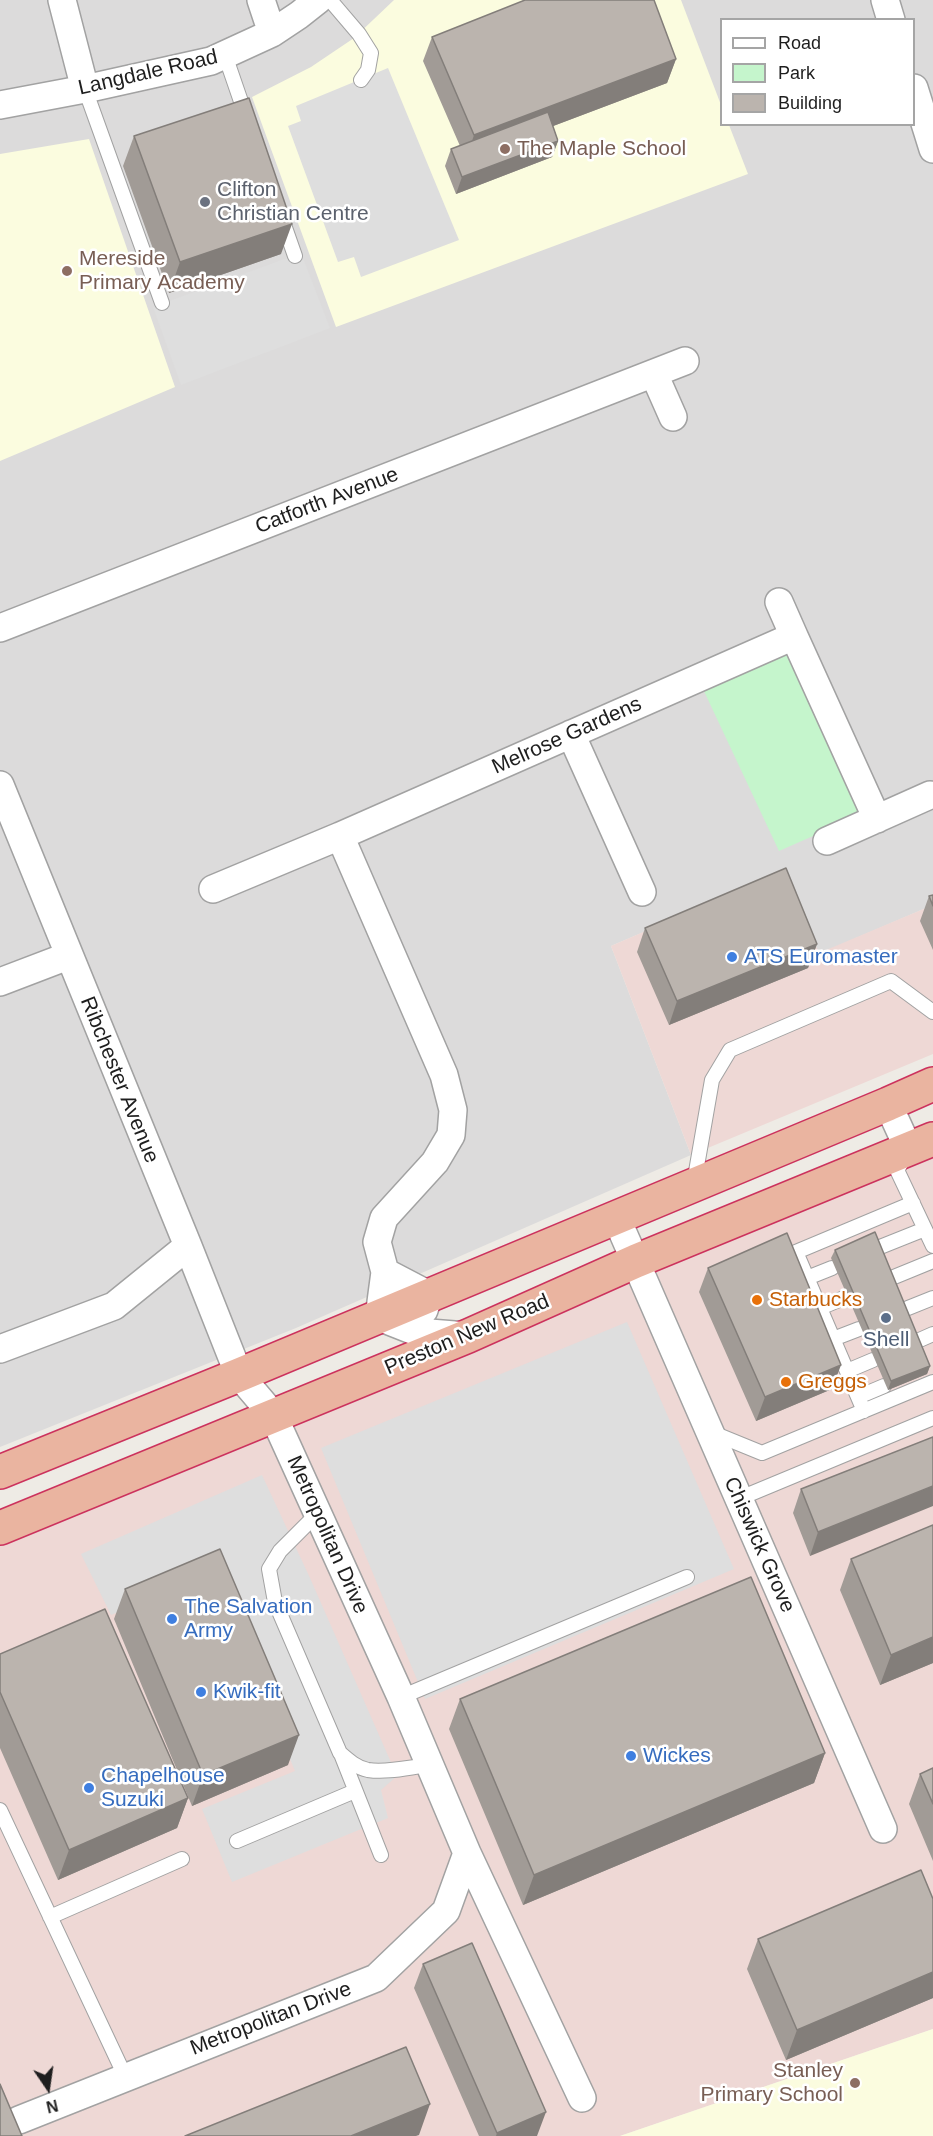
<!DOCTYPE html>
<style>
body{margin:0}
#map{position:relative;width:933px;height:2136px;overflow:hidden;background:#eeebe5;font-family:Arial,sans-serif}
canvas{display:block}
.legend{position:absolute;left:720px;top:18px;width:195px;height:108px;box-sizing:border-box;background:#fff;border:2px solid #a5a5a5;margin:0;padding:8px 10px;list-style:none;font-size:18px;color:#1e1e1e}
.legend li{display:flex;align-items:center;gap:12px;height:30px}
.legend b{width:30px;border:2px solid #a5a5a5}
.north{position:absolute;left:18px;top:2058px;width:60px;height:60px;-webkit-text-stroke:4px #fff;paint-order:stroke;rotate:167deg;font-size:16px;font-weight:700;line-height:24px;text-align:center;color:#1e1e1e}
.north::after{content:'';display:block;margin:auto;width:21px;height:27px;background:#1e1e1e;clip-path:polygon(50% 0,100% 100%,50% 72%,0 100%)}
</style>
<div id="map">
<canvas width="933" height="2136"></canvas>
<ul class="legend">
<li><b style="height:8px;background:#fff"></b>Road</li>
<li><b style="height:16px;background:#c5f5cc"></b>Park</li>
<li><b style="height:16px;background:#bbb4ae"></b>Building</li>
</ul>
<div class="north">N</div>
</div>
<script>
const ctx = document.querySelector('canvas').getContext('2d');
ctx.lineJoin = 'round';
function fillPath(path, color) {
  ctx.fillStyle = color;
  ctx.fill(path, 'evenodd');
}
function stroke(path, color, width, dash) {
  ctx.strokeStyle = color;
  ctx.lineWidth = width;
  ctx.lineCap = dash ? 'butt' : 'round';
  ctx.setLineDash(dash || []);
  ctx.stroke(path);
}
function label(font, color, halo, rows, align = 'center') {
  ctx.font = font + ' Arial,sans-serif';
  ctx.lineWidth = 5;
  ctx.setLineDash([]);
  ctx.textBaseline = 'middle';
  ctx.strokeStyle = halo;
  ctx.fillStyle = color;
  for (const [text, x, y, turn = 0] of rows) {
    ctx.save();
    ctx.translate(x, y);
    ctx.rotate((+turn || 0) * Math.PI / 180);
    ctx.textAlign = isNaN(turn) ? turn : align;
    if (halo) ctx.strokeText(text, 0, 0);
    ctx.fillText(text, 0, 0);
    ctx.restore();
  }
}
fillPath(new Path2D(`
 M 0,0 L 933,0 L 933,905 L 819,954 L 782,873 L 611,946 L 691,1155 L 296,1328 L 0,1447 ZM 722,20 L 914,20 L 914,124 L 722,124 Z`), '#dcdbdb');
fillPath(new Path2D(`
 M 782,872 L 819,953 L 933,905 L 933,1054 L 691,1155 L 611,946 Z
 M 933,1139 L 933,2029 L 620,2136 L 0,2136 L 0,1528 Z`), '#eed8d5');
fillPath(new Path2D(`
 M 394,0 L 681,0 L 721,105 L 722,124 L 729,125 L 748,174 L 336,327 L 252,97 L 311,67 L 354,38 Z
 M 89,139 L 175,387 L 0,461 L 0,154 Z
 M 933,2029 L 933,2136 L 620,2136 Z`), '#fbfcdf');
fillPath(new Path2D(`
 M 789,652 L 863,814 L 779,851 L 703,689 Z`), '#c5f5cc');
fillPath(new Path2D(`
 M 388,68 L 459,240 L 361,277 L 354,257 L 338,262 L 288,126 L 301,121 L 296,106 Z
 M 301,253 L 330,328 L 181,385 L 153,307 Z
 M 627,1322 L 734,1569 L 425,1699 L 321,1448 Z
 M 262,1475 L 310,1578 L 397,1776 L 381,1790 L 388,1818 L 232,1882 L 202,1809 L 295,1771 L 212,1574 L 111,1615 L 81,1554 Z`), '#dedede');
const service = new Path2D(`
 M 330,0 L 359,34 L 371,53 L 368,70 L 361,80
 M 225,55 L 247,119
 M 85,89 L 162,303
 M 282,219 L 295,256
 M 905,1157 L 897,1170 L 933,1246
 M 694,1183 L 712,1080 L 730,1050 L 891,981 L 933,1012
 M 875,1249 L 925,1229
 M 807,1278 L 832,1268
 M 889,1279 L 933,1261
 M 820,1308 L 846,1297
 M 903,1310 L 933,1298
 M 833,1339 L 859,1329
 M 915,1342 L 933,1334
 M 847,1371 L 873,1360
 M 858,1397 L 884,1386
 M 864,1411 L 796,1252 L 913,1203
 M 713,1433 L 762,1453 L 933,1382
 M 738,1499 L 933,1418
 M 318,1513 L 280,1551 L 269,1569 L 275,1602 L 340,1753 C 348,1760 357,1768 368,1770 C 388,1773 410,1767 430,1765
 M 401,1697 L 687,1577
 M 341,1754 L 381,1855
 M 0,1810 L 125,2076
 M 237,1841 L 355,1791
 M 50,1917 L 182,1859`);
const minor = new Path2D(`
 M 62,0 L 85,89
 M 261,0 L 272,33
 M 885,0 L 891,20
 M 914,88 L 933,149
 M 0,105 L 85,89 L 211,61 L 272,33 L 299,15 L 318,0
 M 654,374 L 673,417
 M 779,602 L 794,636
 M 0,628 L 685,361
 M 571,734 L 642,892
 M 0,785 L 188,1246 L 239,1375 L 273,1415 L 401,1697 L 467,1853 L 582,2098
 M 827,841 L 930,795
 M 213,889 L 340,836
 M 0,982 L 68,956
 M 888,1104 L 909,1150
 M 616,1217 L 883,1829
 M 385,1272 L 429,1295 L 424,1310
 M 467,1336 L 417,1332 L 379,1317 L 385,1272 L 377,1242 L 384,1218 L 435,1162 L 451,1135 L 453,1110 L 444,1075 L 340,836 L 794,636 L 877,819
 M 0,1349 L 114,1306 L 188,1246
 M 19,2120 L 376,1978 L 446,1911 L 467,1853`);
const trunk = new Path2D(`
 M 0,1472 L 239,1375 L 888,1104 L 933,1084
 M 0,1528 L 468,1336 L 636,1261 L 933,1139`);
stroke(service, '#a2a2a2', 16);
stroke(minor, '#a2a2a2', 30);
stroke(trunk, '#cc325d', 36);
stroke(service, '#fff', 14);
stroke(minor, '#fff', 27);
stroke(trunk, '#eab4a0', 33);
fillPath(new Path2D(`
 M 432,37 L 676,59 L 667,83 L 553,126 L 558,141 L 552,157 L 456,194 L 445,166 L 451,149 L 460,146 L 423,61 Z
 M 134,136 L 281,254 L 169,293 L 123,166 Z
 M 933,895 L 933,950 L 920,921 L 929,896 Z
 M 645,928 L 817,944 L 808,968 L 669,1025 L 637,952 Z
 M 835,1250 L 930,1366 L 927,1374 L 888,1390 L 831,1258 Z
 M 708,1268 L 832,1389 L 756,1421 L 699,1292 Z
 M 933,1437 L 810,1556 L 793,1513 L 801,1489 Z
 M 851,1559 L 933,1663 L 880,1685 L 840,1590 Z
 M 125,1589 L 288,1765 L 192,1806 L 114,1619 Z
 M 0,1654 L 188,1798 L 177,1828 L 58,1880 L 0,1748 Z
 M 460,1699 L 825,1753 L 814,1783 L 523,1905 L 449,1729 Z
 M 933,1768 L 933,1861 L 909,1804 L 920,1774 Z
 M 933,1899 L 933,1998 L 786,2060 L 747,1969 L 758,1939 Z
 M 423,1964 L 537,2136 L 479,2136 L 414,1988 Z`), '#a19b96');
fillPath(new Path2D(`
 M 676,59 L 667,83 L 466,159 L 474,135 Z
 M 558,141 L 552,157 L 456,194 L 462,177 Z
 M 292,224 L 281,254 L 169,293 L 180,262 Z
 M 817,944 L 808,968 L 669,1025 L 677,1001 Z
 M 841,1365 L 832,1389 L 756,1421 L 765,1397 Z
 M 930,1366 L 927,1374 L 888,1390 L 891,1381 Z
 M 933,1486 L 933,1506 L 810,1556 L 818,1532 Z
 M 933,1637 L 933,1663 L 880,1685 L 891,1655 Z
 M 299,1735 L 288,1765 L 192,1806 L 203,1775 Z
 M 825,1753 L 814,1783 L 523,1905 L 534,1875 Z
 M 188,1798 L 177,1828 L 58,1880 L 69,1850 Z
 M 933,1972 L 933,1998 L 786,2060 L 797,2030 Z
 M 430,2104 L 419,2135 L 416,2136 L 351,2136 Z
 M 546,2112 L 537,2136 L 496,2136 L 497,2133 Z`), '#837e7a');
const building = new Path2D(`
 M 525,0 L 654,0 L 676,59 L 474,135 L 432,37 Z
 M 249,98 L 292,224 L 180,262 L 134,136 Z
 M 548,112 L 558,141 L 462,177 L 451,149 Z
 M 786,868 L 817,944 L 677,1001 L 645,928 Z
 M 933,895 L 933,906 L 929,896 Z
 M 875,1232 L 930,1366 L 891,1381 L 835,1250 Z
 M 787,1233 L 841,1365 L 765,1397 L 708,1268 Z
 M 933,1437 L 933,1486 L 818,1532 L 801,1489 Z
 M 933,1525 L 933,1637 L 891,1655 L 851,1559 Z
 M 220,1549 L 299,1735 L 203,1775 L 125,1589 Z
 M 751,1577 L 825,1753 L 534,1875 L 460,1699 Z
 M 105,1609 L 188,1798 L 69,1850 L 0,1692 L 0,1654 Z
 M 933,1768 L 933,1804 L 920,1774 Z
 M 921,1870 L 933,1899 L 933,1972 L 797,2030 L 758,1939 Z
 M 472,1943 L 546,2112 L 497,2133 L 423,1964 Z
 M 406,2047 L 430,2104 L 351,2136 L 185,2136 Z
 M 0,2084 L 22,2136 L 0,2136 Z`);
fillPath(building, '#bbb4ae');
stroke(building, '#837e7a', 1.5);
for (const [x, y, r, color] of [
 [505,149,6,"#8d6e63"],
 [205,202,6,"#6b7280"],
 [67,271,6,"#8d6e63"],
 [732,957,6,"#3f7fe0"],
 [757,1300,6,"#e8710a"],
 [886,1318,6,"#5c6f8a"],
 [786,1382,6,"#e8710a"],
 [172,1619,6,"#3f7fe0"],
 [201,1692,6,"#3f7fe0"],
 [631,1756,6,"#3f7fe0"],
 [89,1788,6,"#3f7fe0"],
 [855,2083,6,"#8d6e63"]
]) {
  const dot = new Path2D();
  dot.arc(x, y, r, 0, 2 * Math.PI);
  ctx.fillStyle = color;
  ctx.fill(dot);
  stroke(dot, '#fff', 2);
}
label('21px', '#1e1e1e', '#fff', [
 ["Langdale Road",148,73,-13],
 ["Catforth Avenue",327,501,-21],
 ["Melrose Gardens",567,736,-24],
 ["Ribchester Avenue",119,1080,68],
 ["Preston New Road",467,1335,-23],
 ["Metropolitan Drive",327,1535,66],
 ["Chiswick Grove",759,1545,66],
 ["Metropolitan Drive",271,2019,-21]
]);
label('21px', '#785e54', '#fff', [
 ["The Maple School",517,149],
 ["Mereside",79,259],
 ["Primary Academy",79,283],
 ["Stanley",843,2071,"right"],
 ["Primary School",843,2095,"right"]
], 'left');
label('21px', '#5b616d', '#fff', [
 ["Clifton",217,190],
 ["Christian Centre",217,214]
], 'left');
label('21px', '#366cbe', '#fff', [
 ["ATS Euromaster",744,957],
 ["The Salvation",184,1607],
 ["Army",184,1631],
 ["Kwik-fit",213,1692],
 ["Wickes",643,1756],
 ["Chapelhouse",101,1776],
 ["Suzuki",101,1800]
], 'left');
label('21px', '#c56008', '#fff', [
 ["Starbucks",769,1300],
 ["Greggs",798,1382]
], 'left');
label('21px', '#4e5e75', '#fff', [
 ["Shell",886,1340]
]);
</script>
